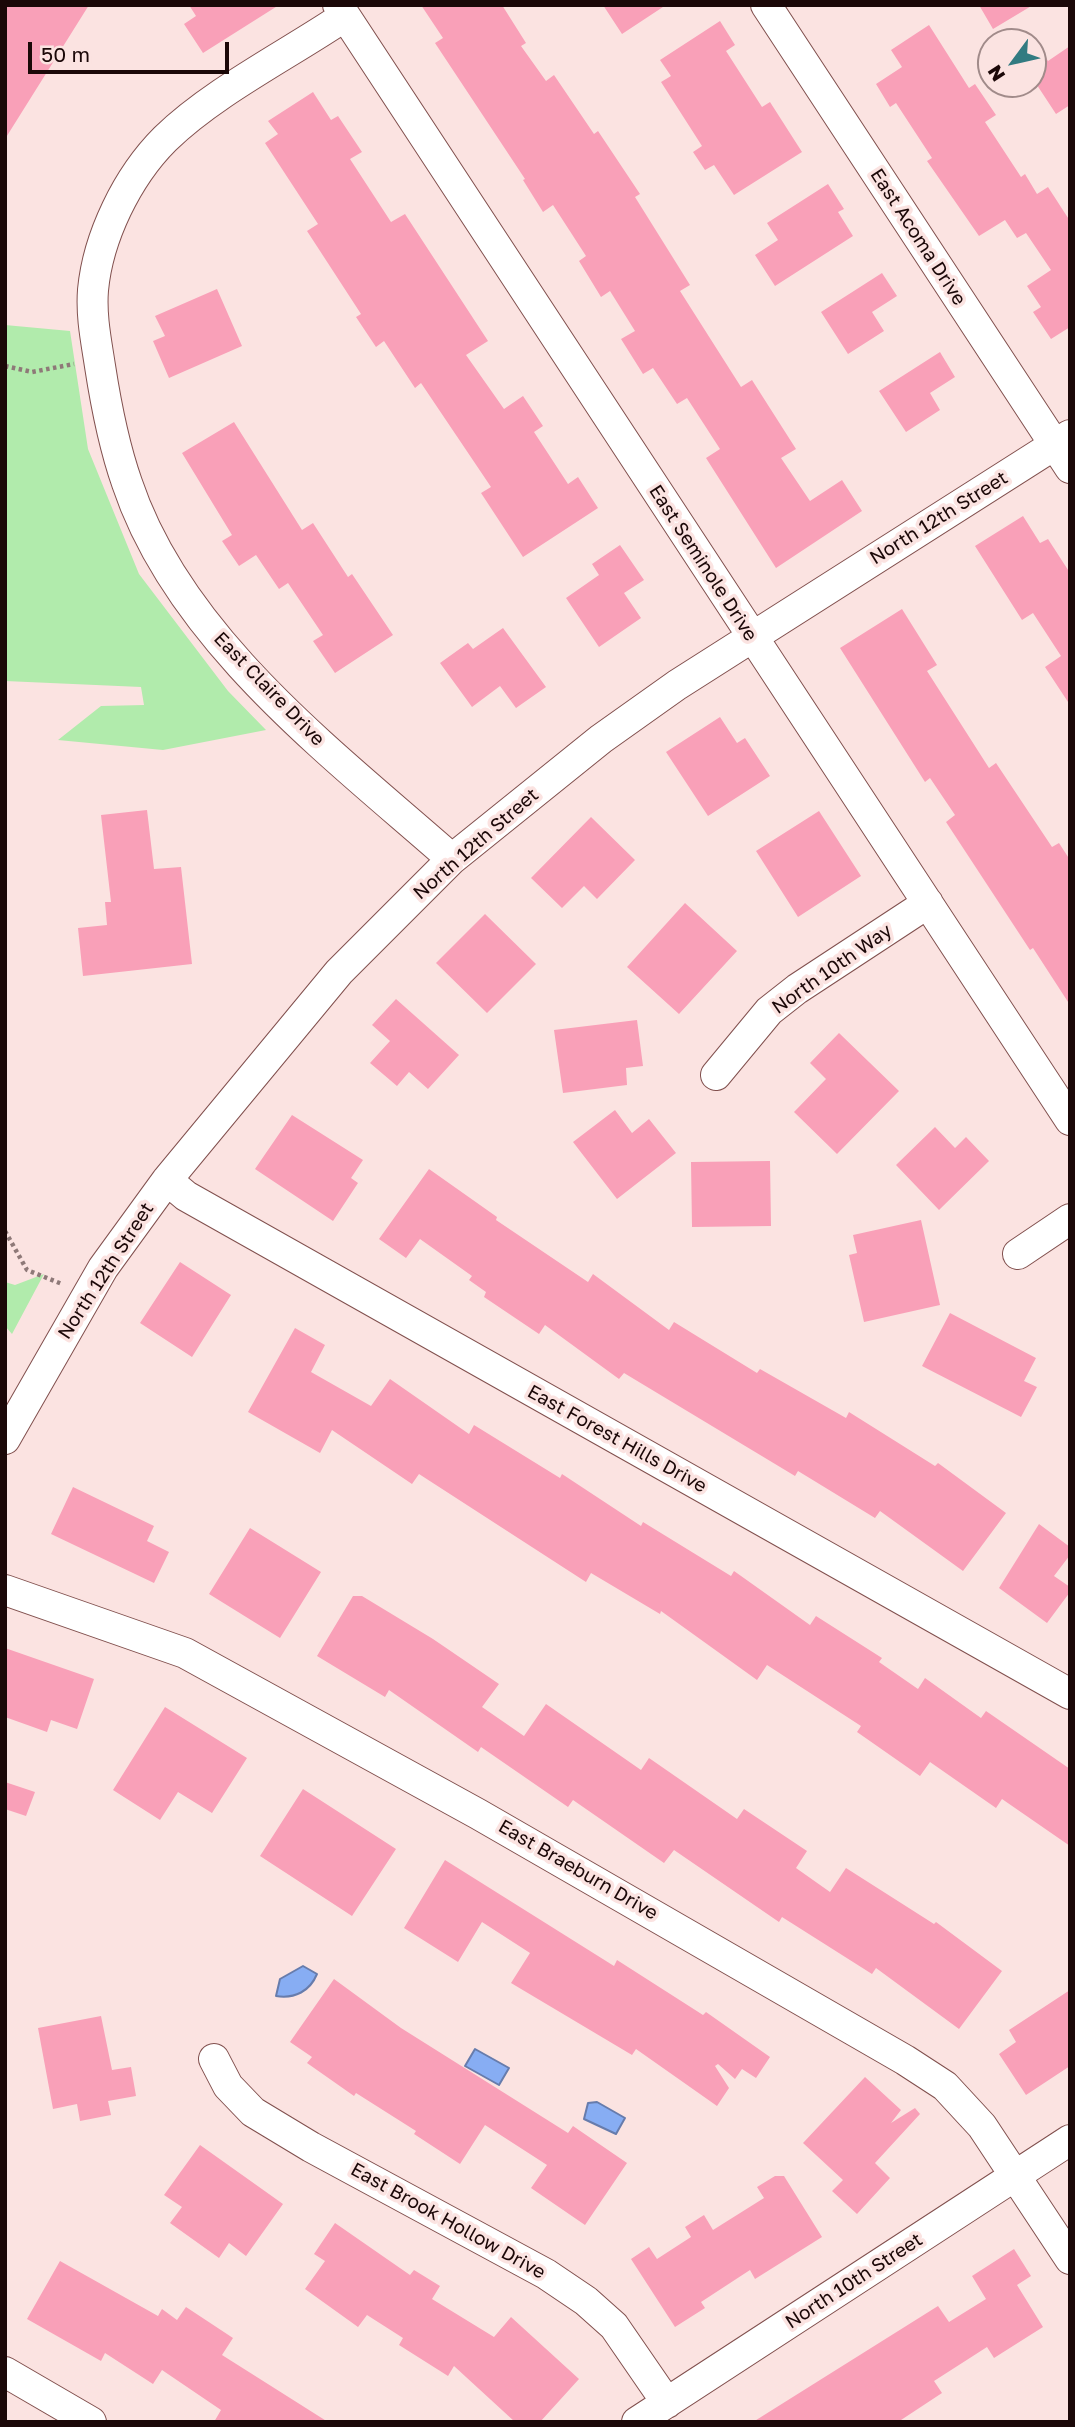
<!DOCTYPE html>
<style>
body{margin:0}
#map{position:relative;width:1075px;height:2427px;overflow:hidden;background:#fbe3e1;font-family:"Golos Text",sans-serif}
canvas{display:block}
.frame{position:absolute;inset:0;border:7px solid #1b0808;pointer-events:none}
.north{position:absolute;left:977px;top:28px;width:70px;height:70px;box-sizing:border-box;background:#fbe3e1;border:2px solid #a18b8a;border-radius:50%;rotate:237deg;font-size:19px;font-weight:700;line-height:28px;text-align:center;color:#1b0808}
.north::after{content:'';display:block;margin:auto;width:24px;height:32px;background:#327b81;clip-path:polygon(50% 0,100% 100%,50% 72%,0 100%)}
.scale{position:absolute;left:28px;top:42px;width:201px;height:32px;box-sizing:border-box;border:4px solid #1b0808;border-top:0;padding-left:9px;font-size:21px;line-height:24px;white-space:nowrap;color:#1b0808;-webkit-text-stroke:5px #fbe3e1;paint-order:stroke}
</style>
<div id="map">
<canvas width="1075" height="2427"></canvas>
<div class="frame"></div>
<div class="north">N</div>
<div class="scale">50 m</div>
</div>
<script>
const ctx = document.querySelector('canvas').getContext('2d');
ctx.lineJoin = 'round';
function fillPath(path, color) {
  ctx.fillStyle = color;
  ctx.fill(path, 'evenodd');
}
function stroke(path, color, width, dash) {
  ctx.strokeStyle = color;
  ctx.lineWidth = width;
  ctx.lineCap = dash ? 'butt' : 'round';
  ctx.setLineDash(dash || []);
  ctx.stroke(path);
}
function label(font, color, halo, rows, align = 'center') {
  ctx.font = font + ' "Golos Text",sans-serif';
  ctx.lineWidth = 7;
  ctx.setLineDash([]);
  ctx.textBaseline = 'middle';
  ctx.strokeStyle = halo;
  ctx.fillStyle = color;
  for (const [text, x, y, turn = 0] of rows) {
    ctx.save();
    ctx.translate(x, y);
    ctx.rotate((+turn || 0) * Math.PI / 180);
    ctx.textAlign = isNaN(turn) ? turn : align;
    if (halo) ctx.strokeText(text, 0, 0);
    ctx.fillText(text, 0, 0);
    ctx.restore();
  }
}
fillPath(new Path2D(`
 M 5,325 L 70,331 L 88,449 L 139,574 L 228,691 L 266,730 L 163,750 L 58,740 L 101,706 L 144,705 L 141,687 L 5,681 Z
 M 44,1274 L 12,1334 L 5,1326 L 5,1282 L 15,1285 Z`), '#b1ebac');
const water = new Path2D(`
 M 303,1966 L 317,1974 C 310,1991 295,1999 276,1996 L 280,1979 Z
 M 475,2049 L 509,2068 L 499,2085 L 465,2066 Z
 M 597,2102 L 625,2118 L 616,2134 L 584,2119 L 588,2103 Z`);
fillPath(water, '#87adf3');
stroke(water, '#677cac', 2);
fillPath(new Path2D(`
 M 5,5 L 89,5 L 5,139 Z
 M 189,5 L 279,5 L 203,53 L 184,24 L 196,16 Z
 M 421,5 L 502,5 L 526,43 L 521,46 L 546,81 L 554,75 L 594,134 L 598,131 L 640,194 L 635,197 L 690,285 L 680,291 L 741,387 L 752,380 L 796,449 L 781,458 L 810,501 L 842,480 L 862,511 L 776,568 L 706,458 L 720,449 L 687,398 L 677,404 L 653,368 L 643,374 L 621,339 L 635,331 L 610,291 L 601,297 L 579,261 L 586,256 L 553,205 L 543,212 L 523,180 L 525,179 L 435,43 L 443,38 Z
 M 603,5 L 666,5 L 622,34 Z
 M 979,5 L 1033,5 L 993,29 Z
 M 720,21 L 735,45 L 726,51 L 762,107 L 770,102 L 802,152 L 734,195 L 714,165 L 705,170 L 693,152 L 702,146 L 661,82 L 671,76 L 660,60 Z
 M 929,25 L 969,88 L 975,84 L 996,115 L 985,122 L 1021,177 L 1025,174 L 1037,194 L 1048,187 L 1070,221 L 1070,327 L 1051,339 L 1033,312 L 1041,307 L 1027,286 L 1051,270 L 1026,233 L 1017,238 L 1005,220 L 979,236 L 927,161 L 932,158 L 896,103 L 890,107 L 876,84 L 902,67 L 891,50 Z
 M 1033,38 L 1048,61 L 1070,46 L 1070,105 L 1056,114 L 1033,79 Z
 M 313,92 L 331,120 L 338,116 L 362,152 L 350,159 L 391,222 L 405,214 L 488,341 L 466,355 L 504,409 L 523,396 L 543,426 L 534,432 L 568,484 L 578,477 L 598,508 L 523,557 L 481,493 L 491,487 L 421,383 L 415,388 L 384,341 L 376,347 L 356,317 L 361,314 L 307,231 L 318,224 L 265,143 L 278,134 L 268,121 Z
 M 828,184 L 844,209 L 838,212 L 853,236 L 775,286 L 755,255 L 778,240 L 767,223 Z
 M 882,273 L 897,296 L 872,312 L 884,331 L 848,354 L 821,312 Z
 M 217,289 L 242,346 L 169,378 L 153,341 L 165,336 L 155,316 Z
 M 940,352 L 955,377 L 930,393 L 940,410 L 906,432 L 879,391 Z
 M 234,422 L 302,530 L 313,523 L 348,577 L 352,574 L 393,635 L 335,673 L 313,641 L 323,635 L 288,583 L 279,589 L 256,555 L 239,566 L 222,541 L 232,535 L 182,453 Z
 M 1023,516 L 1040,543 L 1048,539 L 1070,573 L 1070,705 L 1045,667 L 1061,656 L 1033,613 L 1022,620 L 975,546 Z
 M 620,545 L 644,580 L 624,593 L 641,618 L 599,647 L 566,598 L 599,575 L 592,564 Z
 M 902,609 L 937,665 L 927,671 L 989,768 L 996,763 L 1052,847 L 1059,843 L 1070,860 L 1070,1005 L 1033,948 L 1030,950 L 946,822 L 955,815 L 930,778 L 925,782 L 840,648 Z
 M 503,628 L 546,687 L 516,708 L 500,686 L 472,707 L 440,663 L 468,643 L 473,649 Z
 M 720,717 L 737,743 L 745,738 L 770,776 L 708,816 L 666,752 Z
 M 147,810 L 154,869 L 181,867 L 192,964 L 83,976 L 78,928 L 107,925 L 105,902 L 111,902 L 101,815 Z
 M 819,811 L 861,876 L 798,917 L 756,851 Z
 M 591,817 L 635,860 L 597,899 L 584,886 L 562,908 L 531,878 Z
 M 685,903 L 737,951 L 679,1014 L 627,967 Z
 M 485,914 L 536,964 L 487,1013 L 436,963 Z
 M 396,999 L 459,1055 L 428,1089 L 409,1072 L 397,1086 L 370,1063 L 390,1041 L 372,1025 Z
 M 637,1020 L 643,1066 L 626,1068 L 627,1085 L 563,1093 L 554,1030 Z
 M 839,1033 L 899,1091 L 837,1154 L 794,1112 L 826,1079 L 810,1063 Z
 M 615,1110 L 632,1133 L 649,1119 L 676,1153 L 617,1199 L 573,1142 Z
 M 292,1115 L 363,1160 L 351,1178 L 358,1183 L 333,1221 L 255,1169 Z
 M 935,1127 L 955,1148 L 966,1137 L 989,1161 L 939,1210 L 896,1165 Z
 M 770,1161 L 771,1226 L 692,1227 L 691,1162 Z
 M 429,1169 L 497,1217 L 496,1220 L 588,1282 L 593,1274 L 669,1330 L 674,1322 L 757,1373 L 760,1369 L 846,1418 L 849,1412 L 935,1466 L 938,1463 L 1006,1513 L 963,1571 L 880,1511 L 875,1518 L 798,1471 L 795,1476 L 624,1373 L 619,1379 L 545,1325 L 539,1334 L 484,1297 L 486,1292 L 469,1280 L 472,1276 L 420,1239 L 406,1258 L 379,1239 Z
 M 921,1220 L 940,1305 L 864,1322 L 849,1255 L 857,1253 L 853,1235 Z
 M 180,1262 L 231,1295 L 192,1357 L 140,1323 Z
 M 950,1313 L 1036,1358 L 1024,1381 L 1037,1387 L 1021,1417 L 922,1366 Z
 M 295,1328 L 325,1345 L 311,1372 L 371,1406 L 390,1379 L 469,1434 L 474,1425 L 560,1478 L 562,1474 L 641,1526 L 643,1522 L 731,1576 L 734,1571 L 810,1625 L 816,1616 L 882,1658 L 879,1662 L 918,1689 L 925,1678 L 981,1718 L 986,1711 L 1070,1769 L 1070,1846 L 1002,1799 L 996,1808 L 930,1762 L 920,1776 L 857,1732 L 861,1726 L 767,1665 L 757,1680 L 661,1611 L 660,1614 L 591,1573 L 586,1582 L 419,1474 L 412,1484 L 332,1430 L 320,1453 L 248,1412 Z
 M 73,1487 L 154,1526 L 147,1541 L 169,1552 L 154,1583 L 51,1534 Z
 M 1039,1524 L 1070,1547 L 1070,1555 L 1054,1576 L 1070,1587 L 1070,1592 L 1047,1623 L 999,1588 Z
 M 250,1528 L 321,1572 L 280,1638 L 209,1594 Z
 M 353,1596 L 362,1596 L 433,1639 L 499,1684 L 482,1707 L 524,1736 L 546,1704 L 641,1770 L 649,1758 L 737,1819 L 744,1809 L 807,1851 L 796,1868 L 830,1892 L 846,1868 L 934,1924 L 936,1922 L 1002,1971 L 959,2029 L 876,1968 L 872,1974 L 782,1917 L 779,1922 L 674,1850 L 664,1863 L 573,1800 L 568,1807 L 481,1747 L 478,1752 L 389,1690 L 385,1697 L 317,1656 Z
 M 5,1648 L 94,1679 L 77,1729 L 51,1720 L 47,1732 L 5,1717 Z
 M 165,1707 L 247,1758 L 212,1813 L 178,1792 L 160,1820 L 113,1790 Z
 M 5,1782 L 35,1792 L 26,1816 L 5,1809 Z
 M 303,1789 L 396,1849 L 352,1916 L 260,1856 Z
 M 445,1860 L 614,1966 L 617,1960 L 703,2015 L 706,2012 L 770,2057 L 756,2078 L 742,2069 L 735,2079 L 718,2064 L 715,2066 L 729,2088 L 717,2106 L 636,2049 L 632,2055 L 511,1983 L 530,1953 L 482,1922 L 458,1962 L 404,1928 Z
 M 334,1979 L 401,2028 L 568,2133 L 573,2126 L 627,2163 L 585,2225 L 531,2188 L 547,2165 L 485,2125 L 460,2164 L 414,2134 L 416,2131 L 356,2093 L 354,2096 L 307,2063 L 312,2057 L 290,2042 Z
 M 1070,1990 L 1070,2066 L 1026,2095 L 999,2054 L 1016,2042 L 1009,2030 Z
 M 101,2016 L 112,2070 L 131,2067 L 136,2096 L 108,2101 L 111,2115 L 80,2121 L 77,2104 L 53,2109 L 38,2028 Z
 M 865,2077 L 901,2110 L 891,2123 L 915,2108 L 920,2114 L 875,2163 L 890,2178 L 857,2214 L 832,2191 L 843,2180 L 803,2143 Z
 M 200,2145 L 283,2204 L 246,2256 L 229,2243 L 219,2258 L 170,2223 L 182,2207 L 164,2195 Z
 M 775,2176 L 784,2176 L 822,2237 L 755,2279 L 750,2270 L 701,2302 L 705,2308 L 675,2327 L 631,2259 L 649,2247 L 657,2259 L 691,2237 L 685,2227 L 704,2215 L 713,2230 L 764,2198 L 757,2187 Z
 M 335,2223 L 410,2275 L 414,2270 L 440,2286 L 432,2299 L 494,2337 L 511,2317 L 579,2379 L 540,2422 L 515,2422 L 454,2366 L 448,2376 L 399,2345 L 403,2338 L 367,2315 L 358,2327 L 305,2289 L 325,2261 L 314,2254 Z
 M 1014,2249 L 1031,2276 L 1017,2285 L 1043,2327 L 994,2358 L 987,2347 L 934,2381 L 942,2393 L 898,2422 L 753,2422 L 938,2306 L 949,2322 L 986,2299 L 972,2276 Z
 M 60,2261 L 158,2316 L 162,2309 L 177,2320 L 186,2307 L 233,2338 L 222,2355 L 328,2422 L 214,2422 L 221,2410 L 162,2370 L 153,2384 L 105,2353 L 101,2361 L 27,2319 Z`), '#f9a0b8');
const minor = new Path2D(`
 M 338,5 L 1070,1120
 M 766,5 L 1070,468
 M 345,16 C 289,54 213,92 165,139 C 127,177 98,237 93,290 C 91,316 96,340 100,366 C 106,405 114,446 127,483 C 179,639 333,754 452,859
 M 716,1075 L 769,1011 L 797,989 L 928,903
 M 167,1180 L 186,1196 L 1070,1694
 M 1018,1254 L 1070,1219
 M 5,1439 L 103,1268 L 167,1180 L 339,972 L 452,859 L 601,739 L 677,685 L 1070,435
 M 5,1590 L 185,1653 L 478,1814 L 905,2060 L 945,2086 L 982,2126 L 1070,2259
 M 214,2059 L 228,2086 L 253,2112 L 311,2147 L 546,2274 L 586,2301 L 614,2326 L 667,2403
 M 5,2372 L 91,2422
 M 637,2422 L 1070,2140`);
stroke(minor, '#81504e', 32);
stroke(new Path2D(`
 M 5,366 L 32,372 L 74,364
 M 5,1231 L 27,1270 L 62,1284`), '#8e7978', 4.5, [3.5, 3.5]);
stroke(minor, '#fff', 30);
label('19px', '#1b0808', '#fbe3e1', [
 ["East Acoma Drive",918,237,57],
 ["North 12th Street",939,518,-32],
 ["East Seminole Drive",703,563,57],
 ["East Claire Drive",269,689,46],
 ["North 12th Street",476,844,-41],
 ["North 10th Way",832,969,-35],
 ["North 12th Street",106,1271,-57],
 ["East Forest Hills Drive",617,1439,29],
 ["East Braeburn Drive",578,1870,30],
 ["East Brook Hollow Drive",448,2221,29],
 ["North 10th Street",854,2281,-33]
]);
</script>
